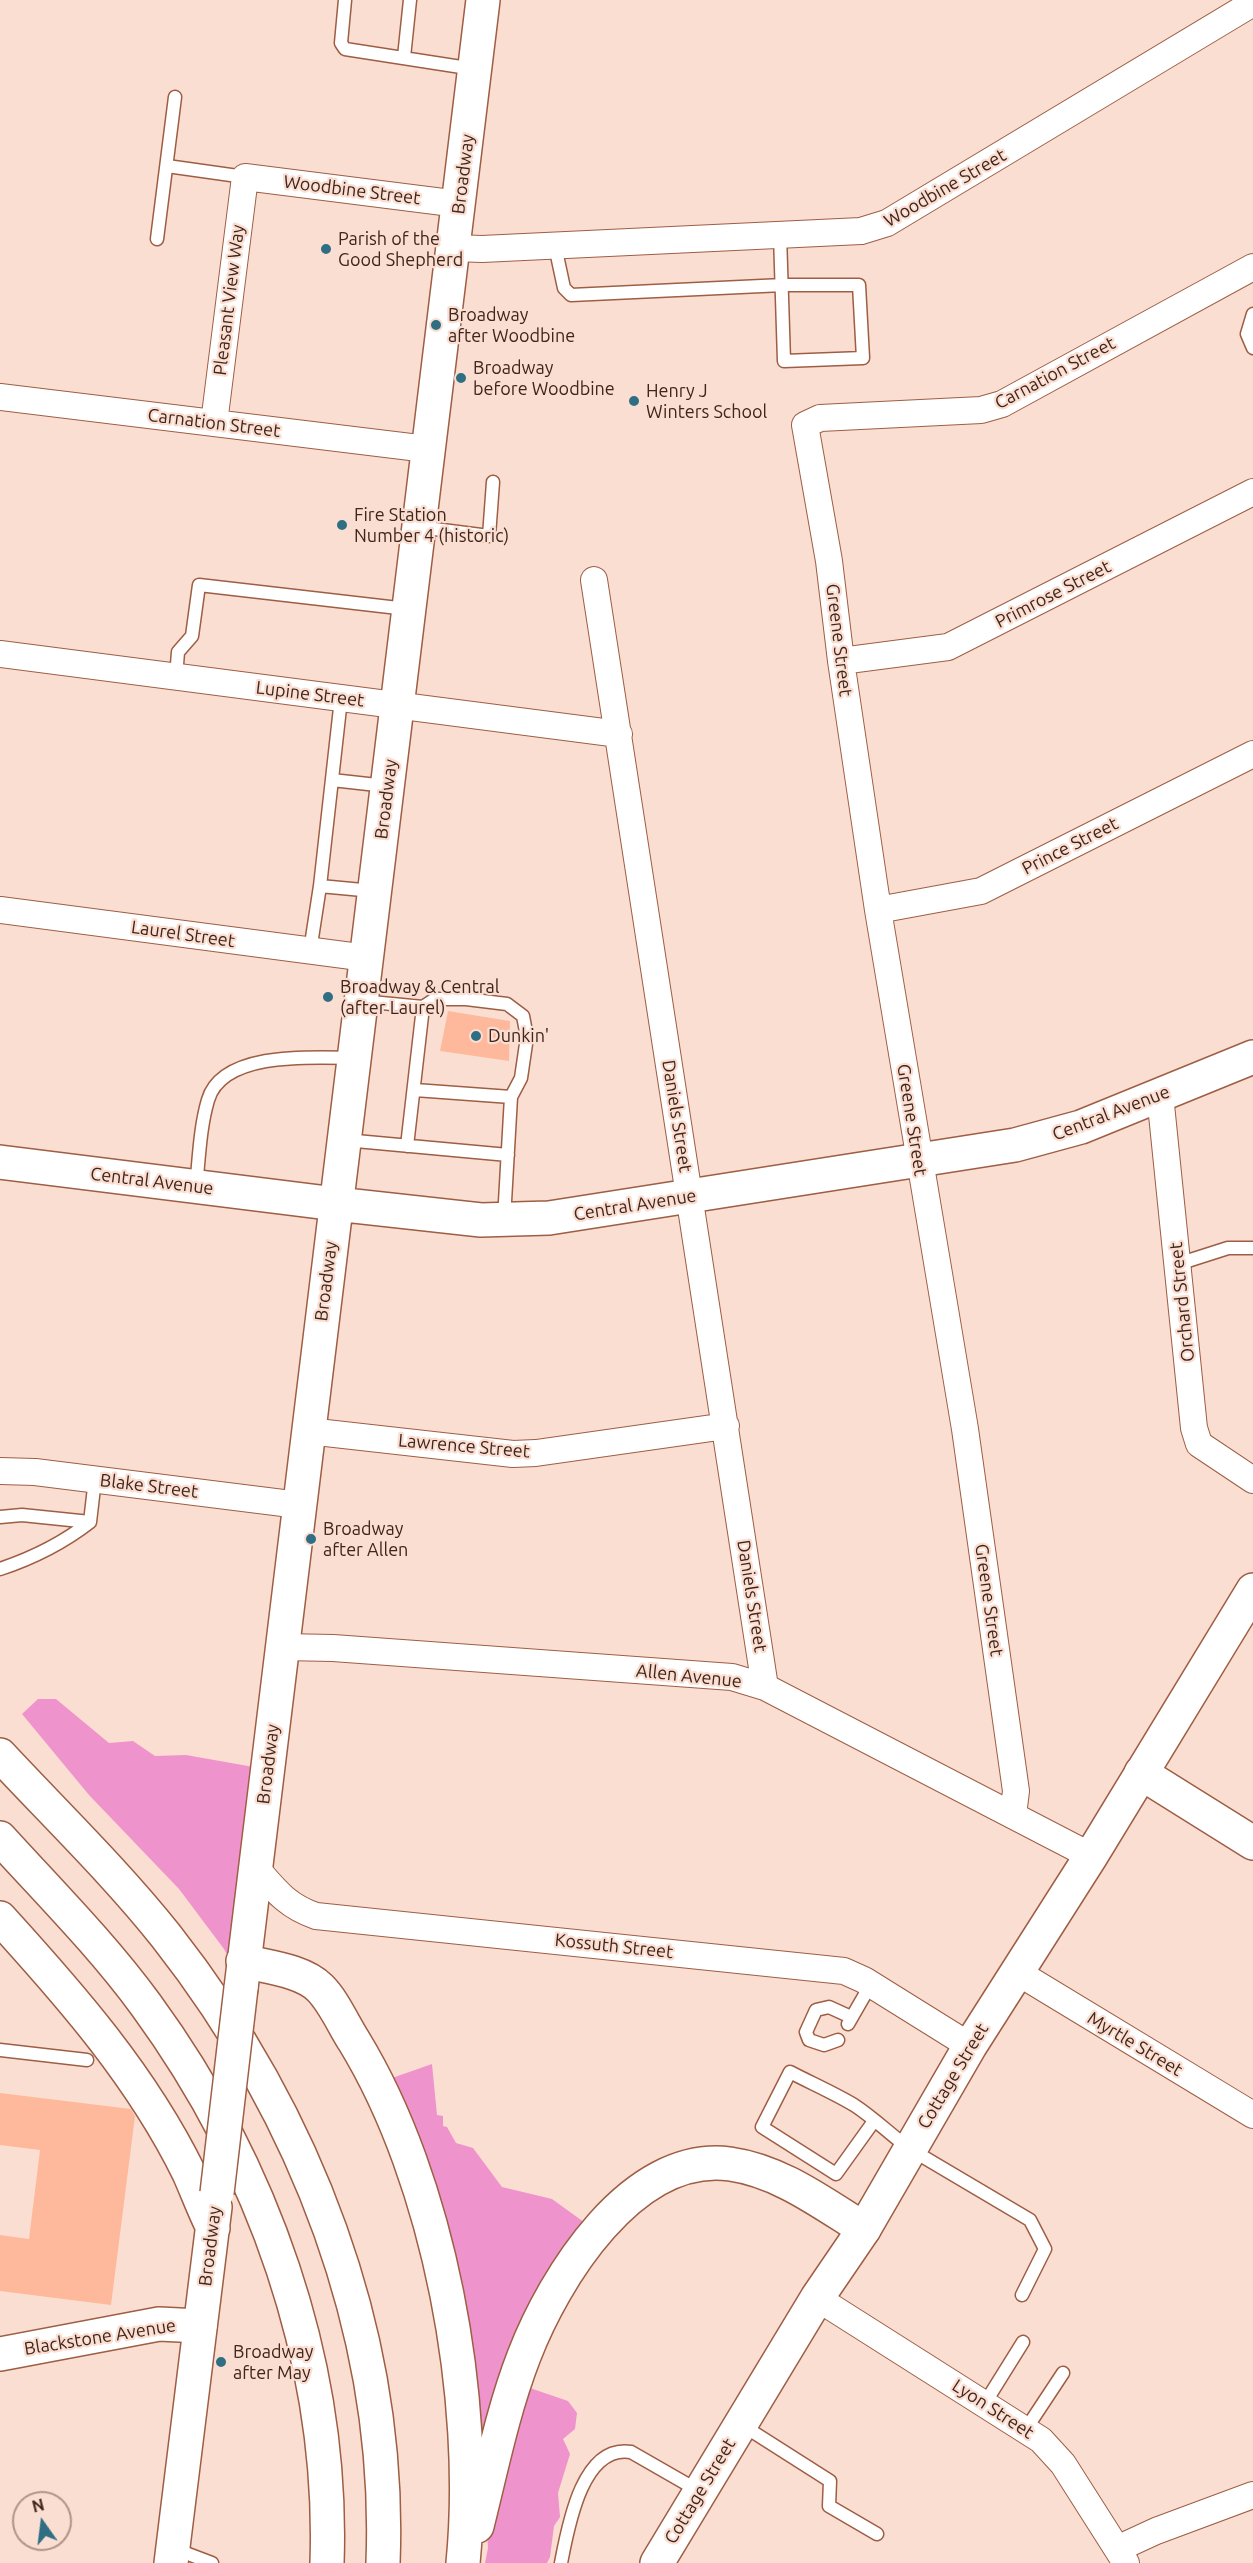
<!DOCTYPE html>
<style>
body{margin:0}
#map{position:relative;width:1253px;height:2563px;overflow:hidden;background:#fbded2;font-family:Ubuntu,sans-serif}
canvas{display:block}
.north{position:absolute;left:12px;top:2491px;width:60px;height:60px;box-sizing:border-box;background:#fbded2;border:2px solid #b09488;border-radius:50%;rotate:346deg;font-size:16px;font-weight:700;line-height:24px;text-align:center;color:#40251a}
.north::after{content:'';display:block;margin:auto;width:21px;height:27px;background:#2f6e83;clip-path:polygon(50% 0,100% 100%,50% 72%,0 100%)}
</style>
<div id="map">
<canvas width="1253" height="2563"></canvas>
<div class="north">N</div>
</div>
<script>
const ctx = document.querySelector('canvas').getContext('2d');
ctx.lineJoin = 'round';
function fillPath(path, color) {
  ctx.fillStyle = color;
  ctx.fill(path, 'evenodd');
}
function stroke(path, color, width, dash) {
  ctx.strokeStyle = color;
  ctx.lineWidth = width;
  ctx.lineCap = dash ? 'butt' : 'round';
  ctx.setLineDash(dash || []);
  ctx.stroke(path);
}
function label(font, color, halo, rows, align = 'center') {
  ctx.font = font + ' Ubuntu,sans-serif';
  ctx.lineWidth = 4.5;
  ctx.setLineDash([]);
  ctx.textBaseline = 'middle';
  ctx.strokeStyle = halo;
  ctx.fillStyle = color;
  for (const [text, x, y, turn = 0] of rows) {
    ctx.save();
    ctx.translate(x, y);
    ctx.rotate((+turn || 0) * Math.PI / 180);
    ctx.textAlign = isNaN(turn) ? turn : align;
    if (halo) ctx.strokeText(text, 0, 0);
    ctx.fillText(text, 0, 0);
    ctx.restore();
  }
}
fillPath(new Path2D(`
 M 38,1699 L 56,1699 L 109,1743 L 133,1741 L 155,1756 L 186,1755 L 265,1769 L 239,1976 L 224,1949 L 179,1889 L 89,1795 L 22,1714 Z
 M 432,2064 L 437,2115 L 443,2116 L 443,2126 L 447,2127 L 456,2143 L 473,2148 L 502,2187 L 552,2199 L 599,2233 L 556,2298 L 527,2387 L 568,2401 L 577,2413 L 575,2429 L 563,2439 L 570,2454 L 558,2493 L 560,2517 L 554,2526 L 550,2557 L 547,2563 L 485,2563 L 488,2548 L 483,2468 L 375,2084 Z`), '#ef93cc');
fillPath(new Path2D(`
 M 448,1011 L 510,1021 L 509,1061 L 440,1051 Z
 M 0,2093 L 131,2109 L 135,2116 L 111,2305 L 0,2291 L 0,2235 L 29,2239 L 40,2150 L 0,2145 Z`), '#feb99c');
const lane = new Path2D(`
 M 345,0 L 341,43 L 345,49 L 474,69
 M 404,57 L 410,0
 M 167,166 L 245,177
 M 157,239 L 175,97
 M 555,246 L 564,288 L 571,295 L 783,285 L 859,285 L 863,358 L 784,361 L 780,235
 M 1253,314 L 1247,334 L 1253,348
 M 419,527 L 489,536 L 493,482
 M 176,677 L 178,652 L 192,636 L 199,585 L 407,609
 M 341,699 L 320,886 L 373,891
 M 332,780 L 386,786
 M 310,951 L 320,886
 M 361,1001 L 423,1007 L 435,999 L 466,999 L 507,1004 L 523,1016 L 527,1037 L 521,1078 L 511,1097 L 504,1219
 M 415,1090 L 511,1097
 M 345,1140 L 508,1155
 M 407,1146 L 423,1007
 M 196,1187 C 199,1158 200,1127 208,1100 C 222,1051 313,1057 353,1058
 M 1178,1264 L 1228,1248 L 1253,1248
 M 0,1517 L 22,1515 L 90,1522
 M 0,1569 C 33,1558 63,1543 90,1522 L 95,1479
 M 848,2024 L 871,1984
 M 838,2040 L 824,2045 L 809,2040 L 806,2032 L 816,2010 L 829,2007 L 851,2017
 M 0,2050 L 87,2060
 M 874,2121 L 836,2174 L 762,2127 L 790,2072 C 811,2083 834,2093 854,2105 C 874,2118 891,2135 910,2149 L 1030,2220 L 1045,2249 L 1022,2295
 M 985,2403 L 1023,2342
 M 742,2425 L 830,2481 L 829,2506 L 877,2534
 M 1026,2429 L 1063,2373
 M 175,2549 L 212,2563
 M 561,2563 C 568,2527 582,2444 631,2452 L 699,2491`);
const street = new Path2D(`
 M 453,248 L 482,249 L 861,231 L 887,223 L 1253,3
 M 0,397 L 427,449
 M 214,423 L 245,177 L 459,204
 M 594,580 L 765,1687
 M 0,654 L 619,734
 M 841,661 L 948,647 L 1253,492
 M 0,910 L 367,958
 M 878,910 L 981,891 L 1253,754
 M 1160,1095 L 1194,1428 L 1199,1444 L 1253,1480
 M 308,1431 L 513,1454 L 536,1453 L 726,1426
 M 0,1471 L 35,1472 L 299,1505
 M 282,1647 L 333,1648 L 732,1677 L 765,1687 L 1091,1856
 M 1013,1815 L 1016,1791 L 965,1429 L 878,910 L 841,661 L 829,561 L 805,425 L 820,418 L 981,410 L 1002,404 L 1253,267
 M 256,1868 C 276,1891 287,1906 316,1916 L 844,1971 L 864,1980 L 970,2046
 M 1017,1972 L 1253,2115
 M 817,2298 L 1041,2440 L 1063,2464 L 1126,2563
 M 1117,2549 L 1156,2531 L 1253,2495`);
const secondary = new Path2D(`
 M 0,1162 L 336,1204
 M 1141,1773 L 1253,1843
 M 0,2354 L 159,2324 L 200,2326`);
const primary = new Path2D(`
 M 336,1204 L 481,1220 L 549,1218 L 1015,1145 L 1081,1127 L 1253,1057
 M 0,1918 C 71,1996 142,2077 189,2173 C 197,2191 204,2210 213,2228
 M 241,1988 L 483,0
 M 171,2563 L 215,2207
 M 657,2563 L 817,2298 L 864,2229 L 970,2046 L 1091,1856 L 1253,1590`);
const highway = new Path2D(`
 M 0,1755 C 56,1815 115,1872 166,1936 C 306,2114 392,2335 383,2563
 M 0,1838 C 50,1893 102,1945 146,2005 C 263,2165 334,2363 327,2563
 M 243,1961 C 266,1967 302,1970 320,1988 C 334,2002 343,2024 354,2041 C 440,2182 479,2400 463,2563
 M 477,2526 C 491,2470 503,2410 524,2356 C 554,2278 632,2151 730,2164 C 780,2171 822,2203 864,2229`);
stroke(lane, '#9d5e44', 15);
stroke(street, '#9d5e44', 28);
stroke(secondary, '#9d5e44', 36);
stroke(primary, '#9d5e44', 36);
stroke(highway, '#9d5e44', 36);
stroke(lane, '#fff', 12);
stroke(street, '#fff', 26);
stroke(secondary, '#fff', 33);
stroke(primary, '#fff', 33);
stroke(highway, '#fff', 33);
const primaryBridge = new Path2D(`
 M 217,2193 L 241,1988`);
stroke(primaryBridge, '#9d5e44', 36, []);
stroke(primaryBridge, '#fff', 33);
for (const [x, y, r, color] of [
 [326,249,6,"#2f6e83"],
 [436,325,6,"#2f6e83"],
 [461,378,6,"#2f6e83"],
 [634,401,6,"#2f6e83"],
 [342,525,6,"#2f6e83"],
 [328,997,6,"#2f6e83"],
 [476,1036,6,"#2f6e83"],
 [311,1539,6,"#2f6e83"],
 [221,2362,6,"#2f6e83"]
]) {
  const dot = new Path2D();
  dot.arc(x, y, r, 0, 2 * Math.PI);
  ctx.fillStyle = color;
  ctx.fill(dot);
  stroke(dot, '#fbded2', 2);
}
label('18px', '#40251a', '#fbded2', [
 ["Broadway",463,174,-83],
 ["Woodbine Street",945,188,-30],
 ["Woodbine Street",352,190,7],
 ["Pleasant View Way",229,300,-83],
 ["Carnation Street",1055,373,-28],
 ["Carnation Street",214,423,7],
 ["Primrose Street",1053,594,-27],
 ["Greene Street",839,640,83],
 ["Lupine Street",310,694,7],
 ["Broadway",386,799,-83],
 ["Prince Street",1070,846,-27],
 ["Laurel Street",183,934,8],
 ["Central Avenue",1111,1113,-21],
 ["Daniels Street",677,1116,81],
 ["Greene Street",912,1120,81],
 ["Central Avenue",152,1181,7],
 ["Central Avenue",635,1205,-9],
 ["Broadway",326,1281,-83],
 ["Orchard Street",1182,1302,-96],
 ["Lawrence Street",464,1446,5],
 ["Blake Street",149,1486,7],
 ["Daniels Street",752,1596,81],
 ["Greene Street",989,1600,82],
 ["Allen Avenue",689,1676,6],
 ["Broadway",268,1764,-83],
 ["Kossuth Street",614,1946,6],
 ["Myrtle Street",1135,2044,31],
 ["Cottage Street",953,2076,-59],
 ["Broadway",210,2246,-83],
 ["Blackstone Avenue",100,2337,-9],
 ["Lyon Street",993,2409,33],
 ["Cottage Street",700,2491,-59]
]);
label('18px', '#40251a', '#fbded2', [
 ["Parish of the",338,239],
 ["Good Shepherd",338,260],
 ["Broadway",448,315],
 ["after Woodbine",448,336],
 ["Broadway",473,368],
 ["before Woodbine",473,389],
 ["Henry J",646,391],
 ["Winters School",646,412],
 ["Fire Station",354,515],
 ["Number 4 (historic)",354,536],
 ["Broadway & Central",340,987],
 ["(after Laurel)",340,1008],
 ["Dunkin'",488,1036],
 ["Broadway",323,1529],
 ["after Allen",323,1550],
 ["Broadway",233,2352],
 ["after May",233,2373]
], 'left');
</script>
